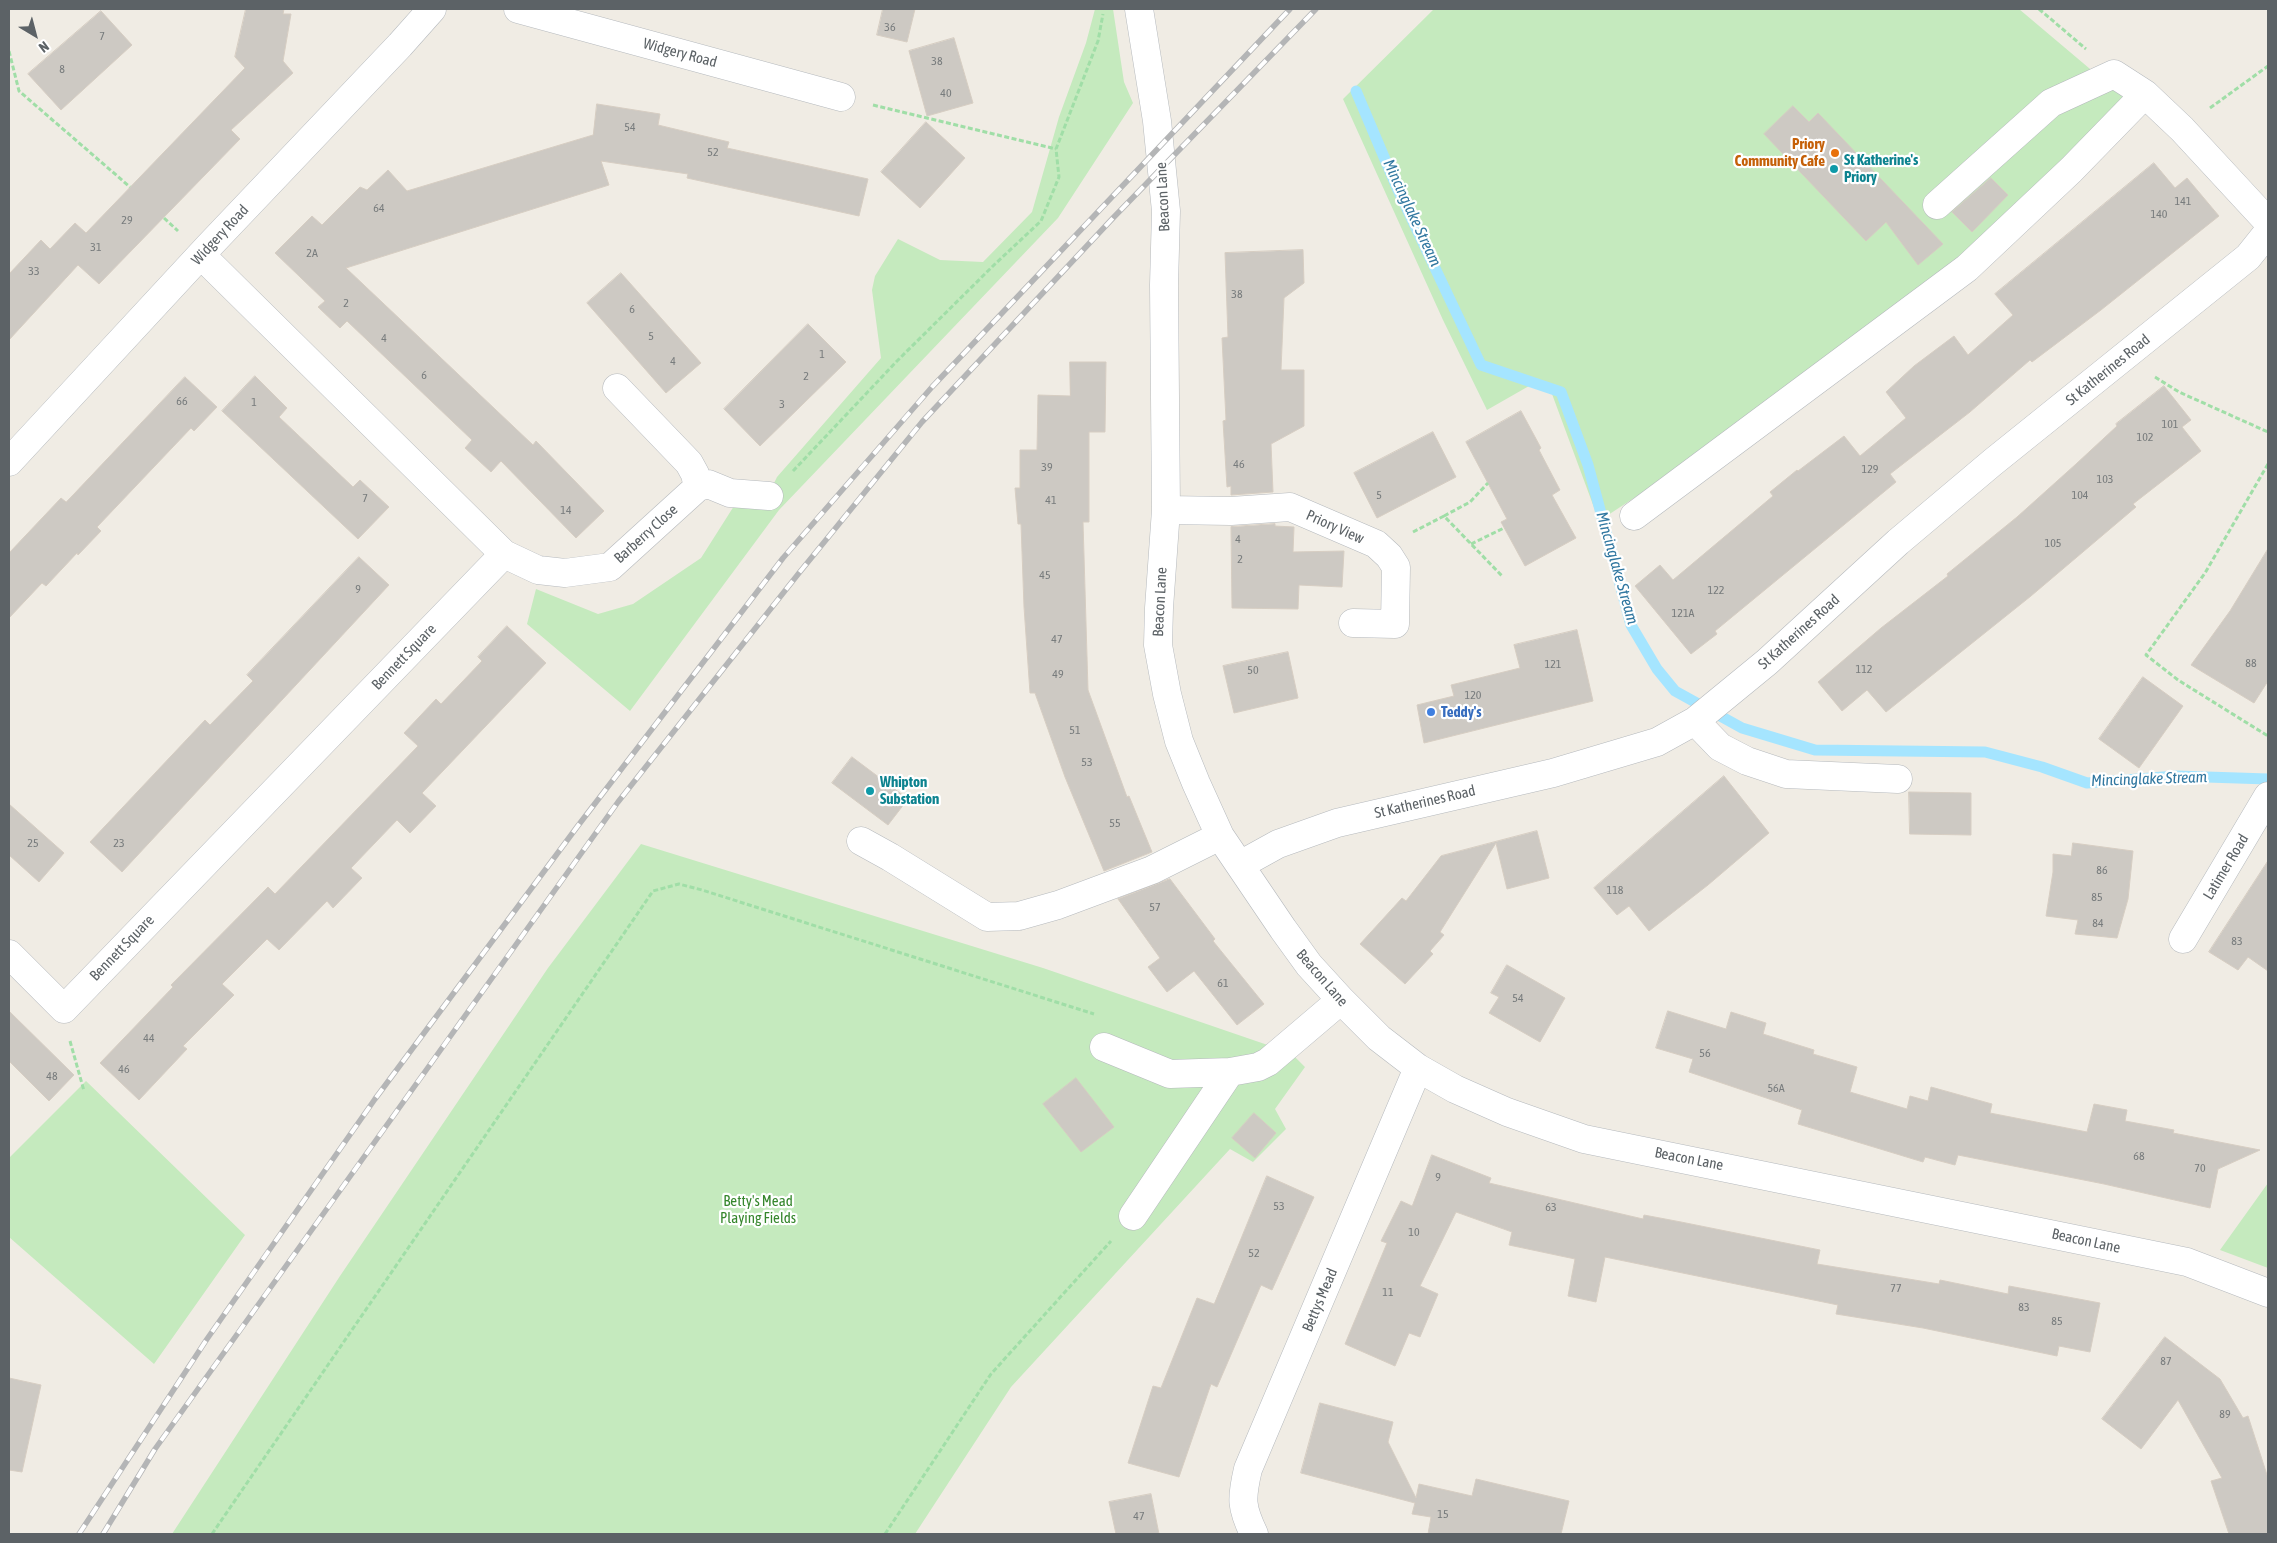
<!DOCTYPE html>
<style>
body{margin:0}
#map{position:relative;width:2277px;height:1543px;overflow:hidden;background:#f0ece4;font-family:"Asap Condensed",sans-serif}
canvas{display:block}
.frame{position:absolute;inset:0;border:10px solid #5c6266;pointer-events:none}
.north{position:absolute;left:10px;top:10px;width:50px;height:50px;-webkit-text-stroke:4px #fff;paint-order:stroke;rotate:143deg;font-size:14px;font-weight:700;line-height:20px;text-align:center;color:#5c6266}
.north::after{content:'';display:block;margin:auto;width:18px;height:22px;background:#5c6266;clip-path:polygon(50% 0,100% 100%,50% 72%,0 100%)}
</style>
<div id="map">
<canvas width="2277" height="1543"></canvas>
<div class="frame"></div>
<div class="north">N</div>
</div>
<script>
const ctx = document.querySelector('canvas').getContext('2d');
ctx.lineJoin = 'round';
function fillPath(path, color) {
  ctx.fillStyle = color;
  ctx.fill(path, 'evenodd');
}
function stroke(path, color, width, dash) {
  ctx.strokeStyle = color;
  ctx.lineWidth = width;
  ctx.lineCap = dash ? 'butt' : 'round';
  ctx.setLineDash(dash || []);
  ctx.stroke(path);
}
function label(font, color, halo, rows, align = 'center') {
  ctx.font = font + ' "Asap Condensed",sans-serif';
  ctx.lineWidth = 4.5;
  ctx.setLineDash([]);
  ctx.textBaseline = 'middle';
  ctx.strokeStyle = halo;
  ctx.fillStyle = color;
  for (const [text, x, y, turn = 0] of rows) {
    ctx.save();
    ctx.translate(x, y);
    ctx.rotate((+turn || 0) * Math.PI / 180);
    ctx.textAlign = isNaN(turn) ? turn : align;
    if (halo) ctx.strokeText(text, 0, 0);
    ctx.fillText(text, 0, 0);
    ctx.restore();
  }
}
fillPath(new Path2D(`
 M 1095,9 L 1113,9 L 1124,82 L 1133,103 L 1058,218 L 779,510 L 630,711 L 527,624 L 536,589 L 598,614 L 633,604 L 701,558 L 734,506 L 762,508 L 777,477 L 881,358 L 872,290 L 875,276 L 898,239 L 940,260 L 983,262 L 1032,212 L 1059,117 L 1086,43 Z
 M 1434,9 L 2019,9 L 2128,101 L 1936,280 L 1757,417 L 1599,521 L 1552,394 L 1529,386 L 1487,410 L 1443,320 L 1343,99 Z
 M 641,844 L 1043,968 L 1291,1053 L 1305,1067 L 1275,1109 L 1286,1129 L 1253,1162 L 1230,1149 L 1011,1387 L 915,1534 L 172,1534 L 340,1276 L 548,968 Z
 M 86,1081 L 245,1235 L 154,1364 L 9,1237 L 9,1158 Z
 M 2268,1183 L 2268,1268 L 2220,1250 Z`), '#c5eabe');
stroke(new Path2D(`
 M 1356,91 L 1398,190 L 1481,365 L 1561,392 L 1588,465 L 1631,625 L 1657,669 L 1675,691 L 1742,728 L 1815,750 L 1985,752 L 2042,767 L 2087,783 L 2176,776 L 2268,779`), '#a5e5ff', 11);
const building = new Path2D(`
 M 246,9 L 284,9 L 283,14 L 291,14 L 283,61 L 293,73 L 231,130 L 240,139 L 99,284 L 78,265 L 9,340 L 9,274 L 41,240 L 50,249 L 75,223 L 86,233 L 245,68 L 235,57 Z
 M 883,9 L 915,9 L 907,42 L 877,35 Z
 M 101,11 L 132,45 L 61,110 L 28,74 Z
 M 954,38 L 973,103 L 927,116 L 909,51 Z
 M 597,104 L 660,114 L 658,125 L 729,142 L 727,148 L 868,179 L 859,216 L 687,178 L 688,174 L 601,161 L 609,185 L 346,268 L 533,445 L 536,441 L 604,511 L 576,538 L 501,461 L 491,472 L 465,448 L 472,440 L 347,321 L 340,328 L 318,307 L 325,301 L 275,253 L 312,216 L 322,225 L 360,187 L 367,190 L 388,170 L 407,191 L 593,135 Z
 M 1793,106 L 1809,122 L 1818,113 L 1943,244 L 1918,265 L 1886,222 L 1866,241 L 1764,134 Z
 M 926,122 L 965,158 L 920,208 L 881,172 Z
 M 2154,163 L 2175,188 L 2187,178 L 2219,216 L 2101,310 L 2032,362 L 2030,360 L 1970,412 L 1890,474 L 1896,482 L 1715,631 L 1717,634 L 1691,654 L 1635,586 L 1660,565 L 1673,580 L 1773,496 L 1770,492 L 1797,470 L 1798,471 L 1844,436 L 1860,456 L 1906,418 L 1886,392 L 1914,366 L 1954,336 L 1968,355 L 2013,315 L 1995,294 Z
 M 1991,178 L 2008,195 L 1972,232 L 1952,212 Z
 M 1303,250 L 1304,283 L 1284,298 L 1281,370 L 1304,370 L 1304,426 L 1271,444 L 1273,492 L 1231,495 L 1231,486 L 1227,487 L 1223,421 L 1226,420 L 1222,338 L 1228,337 L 1225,253 Z
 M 621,273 L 701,363 L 666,393 L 587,303 Z
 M 808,324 L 846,362 L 760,446 L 724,409 Z
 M 1070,362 L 1106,362 L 1105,432 L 1089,432 L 1089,522 L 1083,522 L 1088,690 L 1127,797 L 1129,796 L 1152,852 L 1104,871 L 1065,777 L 1035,693 L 1030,693 L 1024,607 L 1021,524 L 1018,524 L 1015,488 L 1020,488 L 1020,450 L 1037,450 L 1038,395 L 1070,396 Z
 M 255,376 L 287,408 L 279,417 L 353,487 L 360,480 L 389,507 L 358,539 L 222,411 Z
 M 185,377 L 217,407 L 194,431 L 191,428 L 97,527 L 101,531 L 78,555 L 77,553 L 46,586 L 42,583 L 9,618 L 9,553 L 61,498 L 66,502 Z
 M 2164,386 L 2191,420 L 2182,427 L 2201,451 L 2133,504 L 2136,507 L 2031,596 L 1886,712 L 1867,690 L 1842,711 L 1818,682 L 1881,628 L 1948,576 L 1947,574 L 2017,517 L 2076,464 L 2117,426 L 2116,424 Z
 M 1521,411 L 1541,448 L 1539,450 L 1560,490 L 1552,495 L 1576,538 L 1525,566 L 1501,522 L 1507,519 L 1466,442 Z
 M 1433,432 L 1456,477 L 1377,518 L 1354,473 Z
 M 1275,524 L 1275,526 L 1294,527 L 1293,552 L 1344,551 L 1342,587 L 1299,585 L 1298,609 L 1232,608 L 1231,527 Z
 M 2268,549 L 2268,681 L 2254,703 L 2191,665 L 2230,611 Z
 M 359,557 L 389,585 L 122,872 L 90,842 L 205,720 L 210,725 L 253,681 L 247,675 Z
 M 507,626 L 546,663 L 422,793 L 436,806 L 410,833 L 397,820 L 351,868 L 362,878 L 333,908 L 327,901 L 279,950 L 267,939 L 222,984 L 234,995 L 183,1046 L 187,1049 L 139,1100 L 100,1063 L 173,987 L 171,985 L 268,887 L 275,894 L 418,746 L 404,733 L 436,699 L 441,704 L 482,661 L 478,657 Z
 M 1577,630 L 1593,701 L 1424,743 L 1417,705 L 1454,696 L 1451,685 L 1520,668 L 1514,645 Z
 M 1288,652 L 1298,698 L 1234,713 L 1223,666 Z
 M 2143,677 L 2183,706 L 2139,768 L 2099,739 Z
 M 852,757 L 908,799 L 888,825 L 832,783 Z
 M 1724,776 L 1769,833 L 1708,885 L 1649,931 L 1629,906 L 1617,915 L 1594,888 Z
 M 1909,792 L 1971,793 L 1971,835 L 1910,834 Z
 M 9,804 L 64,853 L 39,882 L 9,855 Z
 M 1537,831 L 1549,878 L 1507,889 L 1496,843 L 1440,932 L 1444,935 L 1430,951 L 1433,954 L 1405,984 L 1360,944 L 1402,898 L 1406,901 L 1441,856 Z
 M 2073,843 L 2133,851 L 2128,899 L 2117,938 L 2075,934 L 2078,920 L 2046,916 L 2053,872 L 2053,854 L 2071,856 Z
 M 2268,861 L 2268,971 L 2248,957 L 2238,970 L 2209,952 Z
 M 1170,879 L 1215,939 L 1213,941 L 1264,1004 L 1237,1025 L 1194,971 L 1167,992 L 1148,967 L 1160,958 L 1118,899 Z
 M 1507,965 L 1565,998 L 1540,1042 L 1489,1013 L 1499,997 L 1491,993 Z
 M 9,1011 L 74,1075 L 49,1101 L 9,1061 Z
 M 1668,1011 L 1726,1029 L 1731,1012 L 1766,1023 L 1763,1034 L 1814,1050 L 1813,1054 L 1857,1067 L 1850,1092 L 1907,1109 L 1910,1096 L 1928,1101 L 1931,1087 L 1992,1104 L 1990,1113 L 2087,1132 L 2094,1104 L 2127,1110 L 2125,1121 L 2174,1130 L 2173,1133 L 2260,1150 L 2218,1169 L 2210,1208 L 2104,1184 L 1958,1155 L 1955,1165 L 1925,1157 L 1923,1162 L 1798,1124 L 1802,1110 L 1689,1072 L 1693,1059 L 1656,1048 Z
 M 1076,1078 L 1114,1127 L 1081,1152 L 1043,1104 Z
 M 1254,1113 L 1276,1133 L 1255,1158 L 1232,1138 Z
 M 1432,1155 L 1491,1178 L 1489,1183 L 1643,1219 L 1644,1215 L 1681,1222 L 1820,1250 L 1817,1264 L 1939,1284 L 1940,1280 L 2008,1294 L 2009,1286 L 2100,1303 L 2090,1352 L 2059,1346 L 2057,1356 L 1923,1328 L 1836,1314 L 1838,1305 L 1605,1257 L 1596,1302 L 1568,1296 L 1575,1259 L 1509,1245 L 1512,1232 L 1456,1212 L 1420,1286 L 1438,1294 L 1420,1337 L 1409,1333 L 1395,1366 L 1345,1344 L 1387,1243 L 1381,1241 L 1401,1201 L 1412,1206 Z
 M 1267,1176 L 1314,1197 L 1272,1290 L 1261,1285 L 1217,1387 L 1211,1384 L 1179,1477 L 1128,1463 L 1153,1386 L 1161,1388 L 1197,1298 L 1214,1304 Z
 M 2165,1337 L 2220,1379 L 2243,1418 L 2248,1416 L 2268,1478 L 2268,1534 L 2229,1534 L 2211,1481 L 2222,1478 L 2178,1400 L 2141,1449 L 2102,1419 Z
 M 9,1378 L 41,1385 L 22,1472 L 9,1470 Z
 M 1320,1403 L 1393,1422 L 1388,1442 L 1416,1498 L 1419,1484 L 1472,1496 L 1476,1479 L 1569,1501 L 1561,1534 L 1428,1534 L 1431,1517 L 1412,1514 L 1415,1503 L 1301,1473 Z
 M 1151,1494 L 1159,1534 L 1116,1534 L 1109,1502 Z`);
fillPath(building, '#cdc9c3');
stroke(building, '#d6cdc2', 1);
const minor = new Path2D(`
 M 518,9 L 841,97
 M 1139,9 L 1157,121 L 1166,211 L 1164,285 L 1166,510 L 1159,608 L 1158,645 L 1167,694 L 1179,741 L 1196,783 L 1220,836 L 1283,929 L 1309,965 L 1341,1000 L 1379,1038 L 1418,1068 L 1455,1089 L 1507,1112 L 1584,1139 L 2187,1262 L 2268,1293
 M 1937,205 L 2051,103 L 2114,74 L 2145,94 L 2182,129 L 2268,222
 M 9,462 L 208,247 L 400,45 L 432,9
 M 698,487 L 708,484 L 730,493 L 769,496
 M 1166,510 L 1231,511 L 1290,507 L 1376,544 L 1389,556 L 1396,567 L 1395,624 L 1353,623
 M 1634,516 L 1967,268 L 2071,170 L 2145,94
 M 504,554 L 538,570 L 565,573 L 610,567 L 698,487 L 695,474 L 689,463 L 617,388
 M 1695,721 L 1720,747 L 1747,761 L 1786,774 L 1898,779
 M 861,841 L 890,857 L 987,917 L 1019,916 L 1058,905 L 1152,870 L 1220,836
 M 1240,865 L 1278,844 L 1337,823 L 1553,773 L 1657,742 L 1695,721 L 1767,662 L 1898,542 L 1993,462 L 2248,257 L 2268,232
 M 2183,939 L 2268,796
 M 9,954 L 64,1009 L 504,554 L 202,256
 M 1104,1047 L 1170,1074 L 1230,1072 L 1258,1067 L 1268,1062 L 1341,1000
 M 1133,1216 L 1230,1072
 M 1254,1534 C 1241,1507 1241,1499 1248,1469 L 1418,1068`);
stroke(minor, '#b5b9bd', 29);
stroke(new Path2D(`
 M 2039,9 L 2086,49
 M 9,51 L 19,91 L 130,187
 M 873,105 L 1056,149
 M 2210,108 L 2268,66
 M 164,218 L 178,231
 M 2155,377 L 2179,392 L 2268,432
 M 2268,464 L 2205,573 L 2146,655 L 2178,680 L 2268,736
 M 793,471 L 897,361 L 995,264 L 1041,221 L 1059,177 L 1056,149 L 1098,41 L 1103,14
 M 1444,516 L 1470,502 L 1488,483
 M 1413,532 L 1444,516 L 1503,577
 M 1471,544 L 1504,528
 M 70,1041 L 84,1091
 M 212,1534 L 653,891 L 679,884 L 702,890 L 1094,1014
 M 885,1534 L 991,1374 L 1111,1241`), '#a0dea7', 3, [5, 2.5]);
stroke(minor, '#fff', 28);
const rail = new Path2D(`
 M 79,1534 L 207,1339 L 375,1099 L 577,827 L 783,558 L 932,387 L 1290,9
 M 103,1534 L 155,1449 L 618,802 L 799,573 L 922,422 L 1113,218 L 1316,9`);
stroke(rail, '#b4b5b6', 5.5);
stroke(rail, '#fff', 4, [11]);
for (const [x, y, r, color] of [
 [1835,153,5,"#e8710a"],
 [1834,169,5,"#0f9aa8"],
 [1431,712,5,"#3f7fe0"],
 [870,791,5,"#0f9aa8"]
]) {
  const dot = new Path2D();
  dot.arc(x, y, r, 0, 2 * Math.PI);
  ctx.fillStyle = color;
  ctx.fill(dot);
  stroke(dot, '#fff', 2);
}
label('12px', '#787c7d', null, [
 ["36",890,27],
 ["7",102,36],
 ["38",937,61],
 ["8",62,69],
 ["40",946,93],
 ["54",630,127],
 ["52",713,152],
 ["141",2183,201],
 ["64",379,208],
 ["140",2159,214],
 ["29",127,220],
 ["31",96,247],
 ["2A",312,253],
 ["33",34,271],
 ["38",1237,294],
 ["2",346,303],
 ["6",632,309],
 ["5",651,336],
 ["4",384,338],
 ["1",822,354],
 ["4",673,361],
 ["6",424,375],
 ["2",806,376],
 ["66",182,401],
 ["1",254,402],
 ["3",782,404],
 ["101",2170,424],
 ["102",2145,437],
 ["46",1239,464],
 ["39",1047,467],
 ["129",1870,469],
 ["103",2105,479],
 ["5",1379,495],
 ["104",2080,495],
 ["7",365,498],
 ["41",1051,500],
 ["14",566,510],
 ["4",1238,539],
 ["105",2053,543],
 ["2",1240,559],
 ["45",1045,575],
 ["9",358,589],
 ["122",1716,590],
 ["121A",1683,613],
 ["47",1057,639],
 ["88",2251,663],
 ["121",1553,664],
 ["112",1864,669],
 ["50",1253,670],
 ["49",1058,674],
 ["120",1473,695],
 ["51",1075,730],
 ["53",1087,762],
 ["55",1115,823],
 ["25",33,843],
 ["23",119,843],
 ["86",2102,870],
 ["118",1615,890],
 ["85",2097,897],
 ["57",1155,907],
 ["84",2098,923],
 ["83",2237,941],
 ["61",1223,983],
 ["54",1518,998],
 ["44",149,1038],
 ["56",1705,1053],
 ["46",124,1069],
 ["48",52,1076],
 ["56A",1776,1088],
 ["68",2139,1156],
 ["70",2200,1168],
 ["9",1438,1177],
 ["53",1279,1206],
 ["63",1551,1207],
 ["10",1414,1232],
 ["52",1254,1253],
 ["77",1896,1288],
 ["11",1388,1292],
 ["83",2024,1307],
 ["85",2057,1321],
 ["87",2166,1361],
 ["89",2225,1414],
 ["15",1443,1514],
 ["47",1139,1516]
]);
label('15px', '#5c6266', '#fff', [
 ["Widgery Road",680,53,15],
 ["Beacon Lane",1163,197,-93],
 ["Widgery Road",220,235,-47],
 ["St Katherines Road",2108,370,-39],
 ["Priory View",1335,527,24],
 ["Barberry Close",646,534,-42],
 ["Beacon Lane",1160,602,-87],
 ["St Katherines Road",1799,632,-42],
 ["Bennett Square",404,657,-46],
 ["St Katherines Road",1425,802,-13],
 ["Latimer Road",2226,867,-59],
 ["Bennett Square",122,948,-46],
 ["Beacon Lane",1322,978,49],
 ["Beacon Lane",1689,1159,11],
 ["Beacon Lane",2086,1241,12],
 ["Bettys Mead",1320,1300,-67]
]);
label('bold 15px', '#c56008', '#fff', [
 ["Priory",1825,144],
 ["Community Cafe",1825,161]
], 'right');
label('bold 15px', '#0d838f', '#fff', [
 ["St Katherine's",1844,160],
 ["Priory",1844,177],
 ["Whipton",880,782],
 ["Substation",880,799]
], 'left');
label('bold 15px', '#366cbe', '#fff', [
 ["Teddy's",1441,712]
], 'left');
label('15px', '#35862c', '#fff', [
 ["Betty's Mead",758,1201],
 ["Playing Fields",758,1218]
]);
label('italic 16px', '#3077a0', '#fff', [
 ["Mincinglake Stream",1412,213,65],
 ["Mincinglake Stream",1617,568,74],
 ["Mincinglake Stream",2149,779,-2]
]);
</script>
